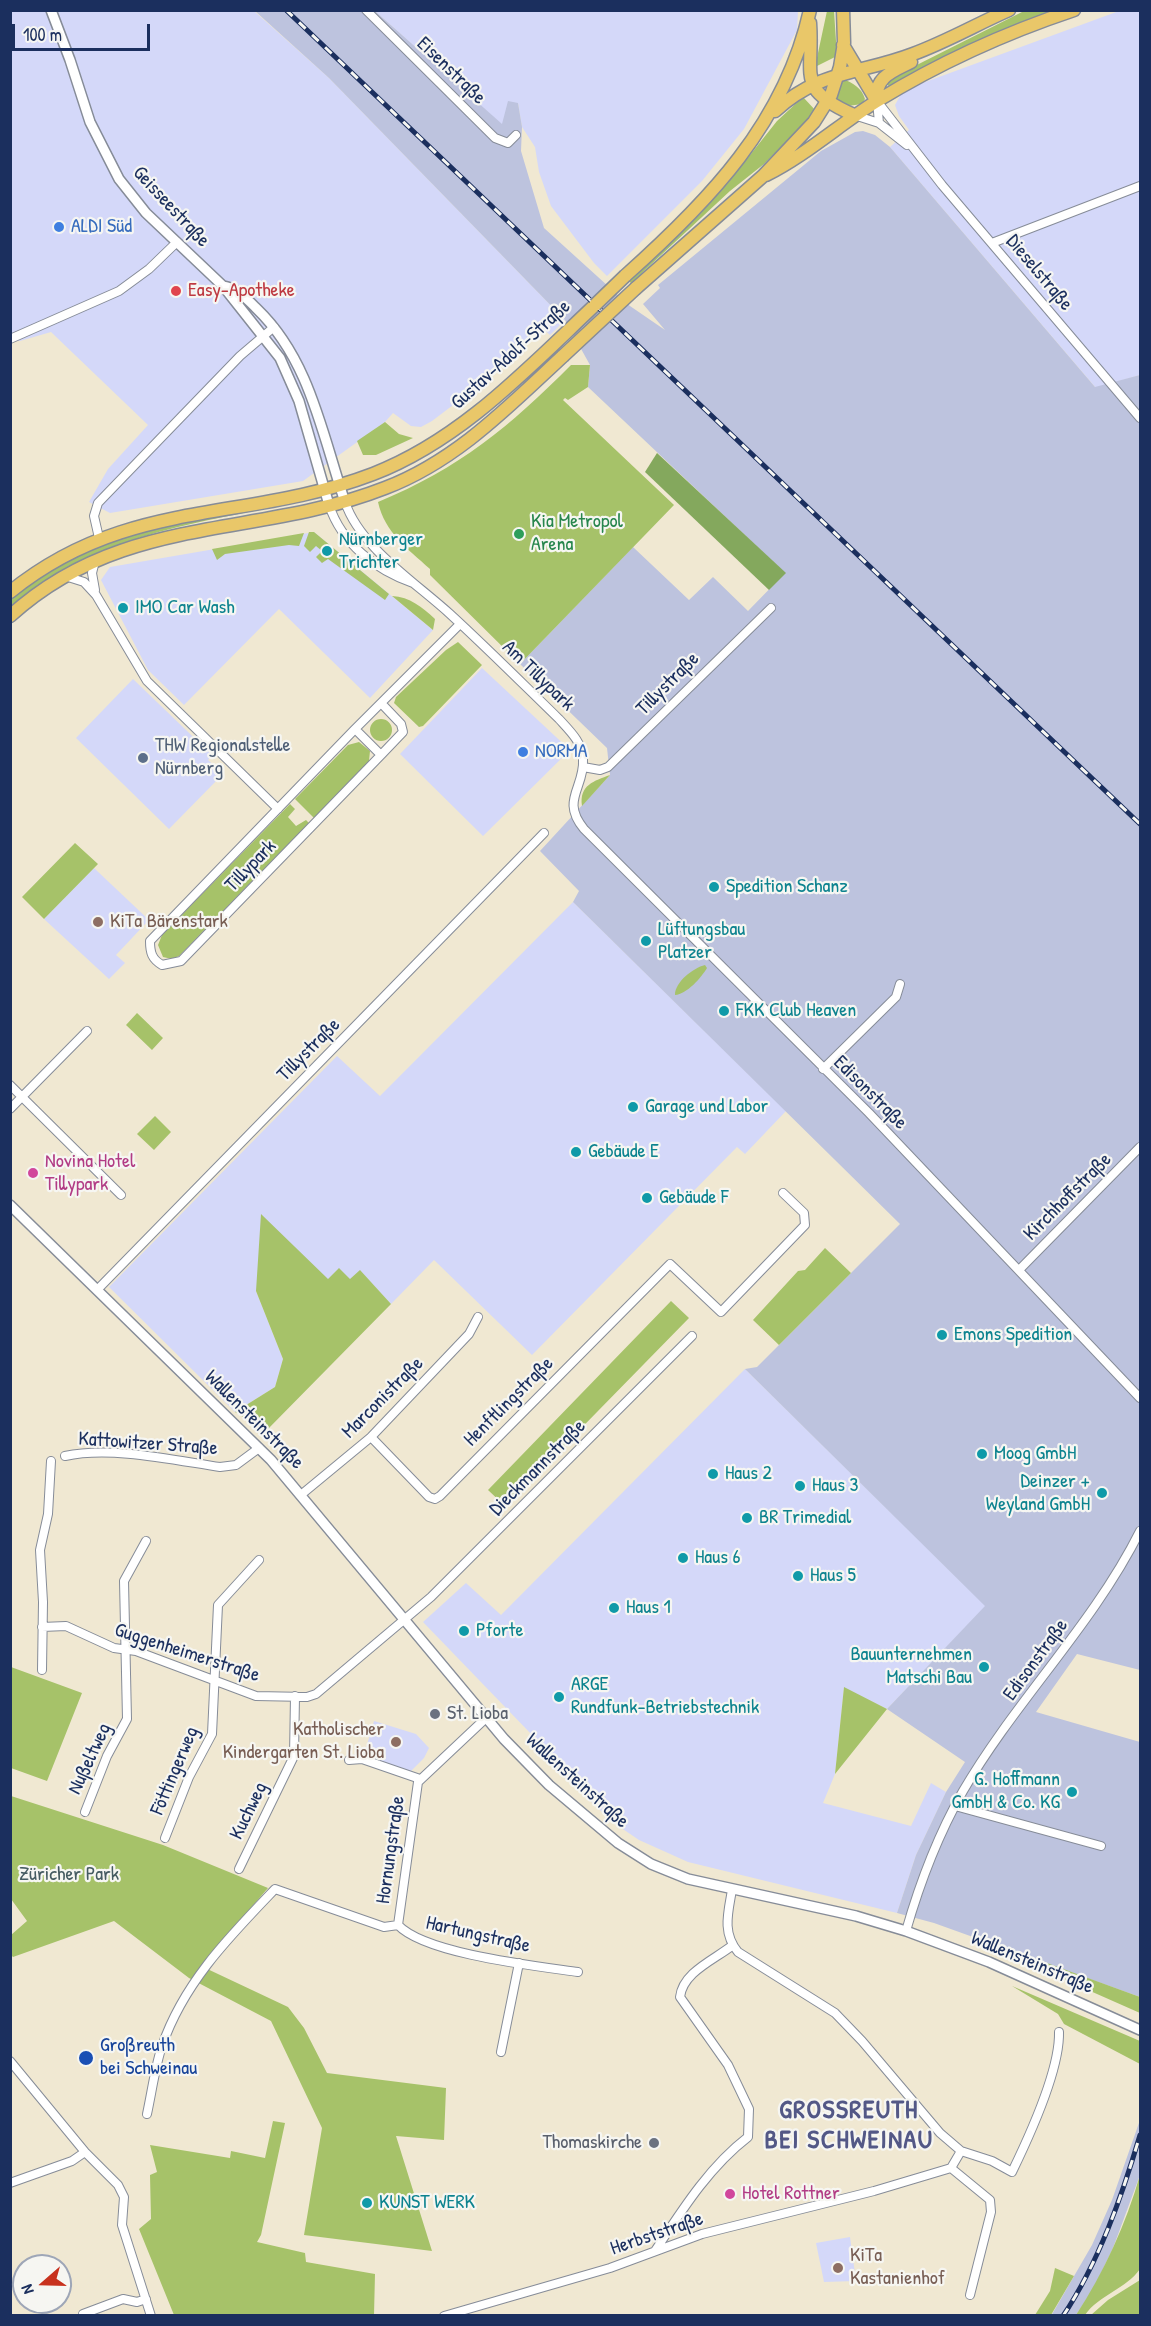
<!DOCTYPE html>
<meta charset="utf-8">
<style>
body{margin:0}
#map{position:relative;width:1151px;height:2326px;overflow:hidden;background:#f0e8d2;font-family:"Patrick Hand",sans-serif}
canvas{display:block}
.frame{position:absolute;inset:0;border:12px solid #1b2f5e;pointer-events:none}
.north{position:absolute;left:12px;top:2254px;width:60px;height:60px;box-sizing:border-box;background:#f6f6f2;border:2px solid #9ea6b7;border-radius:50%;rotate:250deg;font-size:16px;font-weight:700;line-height:24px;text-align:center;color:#1b2f5e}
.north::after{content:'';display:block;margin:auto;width:21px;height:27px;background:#c8321e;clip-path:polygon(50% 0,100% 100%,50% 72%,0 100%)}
.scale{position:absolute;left:12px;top:24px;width:138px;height:27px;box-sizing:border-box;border:3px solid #1b2f5e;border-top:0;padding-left:8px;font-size:18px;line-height:21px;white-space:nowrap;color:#1b2f5e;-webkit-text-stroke:4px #f6f6f2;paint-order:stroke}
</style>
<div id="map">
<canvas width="1151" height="2326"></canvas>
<div class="frame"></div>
<div class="north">N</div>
<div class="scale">100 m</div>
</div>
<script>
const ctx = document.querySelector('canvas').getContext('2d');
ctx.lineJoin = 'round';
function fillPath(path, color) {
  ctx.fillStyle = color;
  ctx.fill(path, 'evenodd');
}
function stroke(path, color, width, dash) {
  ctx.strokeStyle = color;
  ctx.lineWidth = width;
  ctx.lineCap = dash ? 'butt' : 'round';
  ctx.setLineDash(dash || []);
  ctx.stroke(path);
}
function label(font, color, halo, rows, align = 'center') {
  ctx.font = font + ' "Patrick Hand",sans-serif';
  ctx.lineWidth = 4.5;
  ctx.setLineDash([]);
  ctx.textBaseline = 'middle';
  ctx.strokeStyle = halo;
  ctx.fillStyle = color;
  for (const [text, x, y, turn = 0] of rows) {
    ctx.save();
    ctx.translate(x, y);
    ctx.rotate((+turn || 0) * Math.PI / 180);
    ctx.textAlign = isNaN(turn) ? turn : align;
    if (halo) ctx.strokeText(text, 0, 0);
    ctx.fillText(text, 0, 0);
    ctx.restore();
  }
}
fillPath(new Path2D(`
 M 11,10 L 254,11 L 329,78 L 565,320 L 550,335 L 541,327 L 469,393 L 432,421 L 421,427 L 411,426 L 393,413 L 385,422 L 303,481 L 110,513 L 89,502 L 108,469 L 148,425 L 51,332 L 20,341 L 11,340 Z
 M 375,11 L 798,11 L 797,30 L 744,129 L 702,181 L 607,276 L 594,263 L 551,206 L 539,172 L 535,147 L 522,127 L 518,103 L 502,125 Z
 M 1119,11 L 1140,11 L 1140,375 L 1096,388 L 890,147 L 909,130 L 899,116 L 895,105 L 901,94 L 909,88 Z
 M 314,532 L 433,630 L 370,698 L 279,609 L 184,705 L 148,670 L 101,580 L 110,567 Z
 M 482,668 L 570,750 L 483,836 L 400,754 Z
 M 133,679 L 212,755 L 208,760 L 223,774 L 169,829 L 76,738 Z
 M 94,868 L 149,920 L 116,955 L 125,963 L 109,979 L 44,919 Z
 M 573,902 L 786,1111 L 745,1154 L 737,1147 L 532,1355 L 434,1260 L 391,1304 L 360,1271 L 350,1280 L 329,1279 L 256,1291 L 283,1359 L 275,1387 L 235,1412 L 109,1287 L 337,1056 L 380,1096 Z
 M 745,1369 L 986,1606 L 887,1709 L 844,1688 L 835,1774 L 823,1803 L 911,1826 L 931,1783 L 946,1792 L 916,1855 L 897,1913 L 688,1862 L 639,1840 L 614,1823 L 561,1774 L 534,1737 L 423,1622 L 466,1583 L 501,1615 Z
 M 374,1721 L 416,1734 L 429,1748 L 424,1758 L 410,1772 L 364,1755 Z
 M 850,2237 L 856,2281 L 824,2282 L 816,2243 Z`), '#d4d8f9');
fillPath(new Path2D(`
 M 255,11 L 375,11 L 502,124 L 508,101 L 518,103 L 522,127 L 521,151 L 544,228 L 630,306 L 665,330 L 643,304 L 660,288 L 658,285 L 821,151 L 855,132 L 863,131 L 875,135 L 890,147 L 1095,387 L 1140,375 L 1140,1670 L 1077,1654 L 1036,1712 L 1140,1742 L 1140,1997 L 934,1923 L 897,1913 L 916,1855 L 946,1792 L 965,1762 L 887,1709 L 985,1606 L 745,1369 L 757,1367 L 900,1224 L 573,902 L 579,891 L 540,851 L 610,775 L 607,748 L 520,664 L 633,547 L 689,600 L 713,577 L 748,611 L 785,573 L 588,387 L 590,365 L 565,320 L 329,78 Z
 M 1140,2120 L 1140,2175 L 1113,2248 L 1094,2288 L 1076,2315 L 1051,2316 L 1092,2245 L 1112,2200 Z`), '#bdc3de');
fillPath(new Path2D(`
 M 827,11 L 834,11 L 837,56 L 815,67 Z
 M 1024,11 L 1059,11 L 890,88 L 885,81 Z
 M 843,79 C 853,83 862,88 865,99 L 862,104 L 848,106 L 835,100 Z
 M 803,97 L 816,111 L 764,164 L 730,191 L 631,283 L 629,281 L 698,216 L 727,184 L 777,121 Z
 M 571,365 L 590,365 L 588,387 L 568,400 L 565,398 L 563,400 L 674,505 L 520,664 L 430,575 L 430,569 C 407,548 385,533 378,502 C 460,468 509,427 571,365 Z
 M 385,422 L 399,434 L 413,438 L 376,455 L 363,455 L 357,441 Z
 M 304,498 L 305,501 C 204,522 88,534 11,610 L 11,600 C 89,527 204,518 304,498 Z
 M 309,532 L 314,532 L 389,594 L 385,600 L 328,559 L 322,563 L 316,557 L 322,551 L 316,546 L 310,552 L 304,546 Z
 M 304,533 L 299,546 L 289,545 L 225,554 L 217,560 L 212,549 Z
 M 392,596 C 410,597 422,607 435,619 L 433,630 Z
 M 458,642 L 482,665 L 423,726 L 419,727 L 394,703 L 396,697 L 446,650 Z
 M370 730a11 11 0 1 1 22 0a11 11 0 1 1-22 0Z
 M 359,742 L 370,751 L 369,761 L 314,818 L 295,799 L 348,745 Z
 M 610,775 L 582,806 C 579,785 594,781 610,775 Z
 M 290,804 L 295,809 L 288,817 L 296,826 L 306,820 L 309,823 L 179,956 L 172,959 L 163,957 L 158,945 L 162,935 Z
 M 75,843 L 98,864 L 44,919 L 22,897 Z
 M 705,965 L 707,968 C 701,978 687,994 675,995 C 675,982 693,968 705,965 Z
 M 137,1013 L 163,1038 L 152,1050 L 126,1025 Z
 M 155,1116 L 171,1132 L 154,1150 L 137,1134 Z
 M 261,1214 L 328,1279 L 339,1268 L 350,1279 L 360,1270 L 391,1304 L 266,1431 L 235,1412 L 275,1387 L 283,1359 L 256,1291 Z
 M 825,1248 L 851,1273 L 779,1345 L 753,1320 L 798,1271 L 805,1270 Z
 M 671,1301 L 689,1318 L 505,1506 L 488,1490 Z
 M 11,1667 L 82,1693 L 47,1781 L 11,1768 Z
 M 844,1687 L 887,1709 L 835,1774 Z
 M 11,1796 L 163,1845 L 268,1888 L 201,1966 L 288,2007 L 304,2028 L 327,2073 L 446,2088 L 444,2140 L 396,2136 L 432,2251 L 304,2235 L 322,2128 L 271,2021 L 189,1978 L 114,1921 L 13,1957 L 11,1955 L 11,1935 L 27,1921 L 11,1899 Z
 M 992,1943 L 1140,1997 L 1140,2013 L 1011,1956 Z
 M 1012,1986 L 1140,2041 L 1140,2064 L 1064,2024 L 1058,2014 Z
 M 273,2121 L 285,2123 L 261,2235 L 257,2242 L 305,2253 L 306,2262 L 375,2274 L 374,2315 L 174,2315 L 139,2229 L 151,2219 L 150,2175 L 157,2172 L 150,2145 L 230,2158 L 231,2151 L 265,2158 Z
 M 1140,2175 L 1140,2269 C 1126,2289 1099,2295 1085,2315 L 1076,2315 C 1104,2272 1126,2224 1140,2175 Z
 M 1055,2268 L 1074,2276 L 1051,2315 L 1035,2315 L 1050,2291 Z
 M 1140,2280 L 1140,2315 L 1091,2315 L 1108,2300 Z`), '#a6c269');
fillPath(new Path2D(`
 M 657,453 L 786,573 L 769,590 L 645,472 Z`), '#84a85d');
const minor = new Path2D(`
 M 366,10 L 495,138 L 508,143 L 516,135
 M 877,101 L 942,185 L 1140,418
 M 877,101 L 879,123
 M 854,115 L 879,123 L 907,145
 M 992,243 L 1140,186
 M 10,339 L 119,291 L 149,269 L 177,242
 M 345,502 C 360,547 415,582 450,614 C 487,648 523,684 559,719 C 569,730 583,743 583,759 C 585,788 560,800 584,829 L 869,1113 L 1140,1398
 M 329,505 C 342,544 376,570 413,583
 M 99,538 L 94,516 L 98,503 L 240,356 L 274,327
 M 95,561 L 92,573 L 95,590
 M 65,576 L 84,582 L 96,595 L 147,681 L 278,809
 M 381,703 L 401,724 L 403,732 L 381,755 L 355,729 Z
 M 381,703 L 460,624
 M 355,729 L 150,941 C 150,953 152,959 162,965 L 181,961 L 381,755
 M 583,767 L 600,770 L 608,767 L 771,608
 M 823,1069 L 896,997 L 900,984
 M 10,1085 L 121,1195
 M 10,1109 L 87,1031
 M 1019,1270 L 1140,1147
 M 97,1290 L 544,833
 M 371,1437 L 429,1497 L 435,1499 L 440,1496 L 670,1264 L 721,1312 L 805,1225 L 804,1213 L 783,1193
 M 65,1456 C 111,1446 173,1460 220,1467 L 236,1465 L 259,1448
 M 302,1494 L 371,1437 L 469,1334 L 478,1317
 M 42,1627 L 66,1626 L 114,1648 L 136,1651 L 256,1696 L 307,1697 L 316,1694 L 431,1597 L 692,1336
 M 42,1670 L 43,1602 L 40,1550 L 48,1514 L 51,1461
 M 349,1760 L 362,1759 L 420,1779
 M 955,1806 L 1101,1846
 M 85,1812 L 107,1756 L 127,1719 L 124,1581 L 146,1541
 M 165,1838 L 189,1777 L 212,1734 L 218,1605 L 259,1560
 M 239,1869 L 294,1756 L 295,1696
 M 732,1890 C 728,1913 722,1933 738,1952 L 835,2013 L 862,2041 L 940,2133 L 961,2151 L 992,2161 L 1012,2172 C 1029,2137 1060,2069 1059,2032
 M 398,1925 L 418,1782 L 486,1718
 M 398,1925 C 425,1954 536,1966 578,1972
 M 906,1931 C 920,1882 938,1835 963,1791 C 1016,1700 1093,1625 1140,1531
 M 501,2052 L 519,1963
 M 10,2061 L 85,2152 L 118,2185 L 124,2197 L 122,2225 L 151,2316
 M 147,2114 C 152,2091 155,2067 162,2046 C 184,1982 230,1936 275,1889 L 384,1927 L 398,1925
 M 951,2168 L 990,2200 L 991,2212 L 970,2295
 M 951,2168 L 961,2151
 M 10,2183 L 72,2161 L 85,2152
 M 655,2251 C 682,2210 709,2167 748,2137 L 749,2109 L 728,2065 L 680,1997 C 683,1972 714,1960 733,1945
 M 83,2314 L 123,2299 L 137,2302 L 146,2299
 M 444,2316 L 610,2268 L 702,2234 L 874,2191 L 951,2168`);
const tertiary = new Path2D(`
 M 51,10 L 70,60 L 90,122 L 119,179 L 146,213 L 223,286 L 280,358 L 299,401 L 329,505
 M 223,286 C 238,289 246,298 257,309 C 310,360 322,434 345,502
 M 10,1205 L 271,1460 L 504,1739 L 549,1785 L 618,1843 L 651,1864 L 688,1879 L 856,1916 L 906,1931 L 989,1962 L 1140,2030`);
const primary = new Path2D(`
 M 810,23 C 814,76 795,89 854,115
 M 843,45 L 876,100
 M 877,101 C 874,77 893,71 911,62
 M 775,111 C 819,70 861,74 913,54 C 946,42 977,24 1009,10
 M 766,175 C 806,155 840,124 877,101 C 939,63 1005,33 1074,10
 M 625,276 C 708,202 785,123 810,10
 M 636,288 L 763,176 L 814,122 L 831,95 L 840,67 L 844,43 L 843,10
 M 10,592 C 127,497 245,523 373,474 C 461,440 527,369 595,305
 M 10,616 C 123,513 255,539 385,488 C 456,461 508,407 563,356`);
stroke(minor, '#868c98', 10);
stroke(tertiary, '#868c98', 12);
stroke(primary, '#868c98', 15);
stroke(minor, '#fff', 8);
stroke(tertiary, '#fff', 9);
stroke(primary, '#e9c769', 12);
const rail = new Path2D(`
 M 286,10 L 1140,824
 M 1063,2316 C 1099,2262 1122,2196 1140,2135`);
stroke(rail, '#1b2f5e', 5);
stroke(rail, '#f6f6f2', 3, [9]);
const primaryBridge = new Path2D(`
 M 595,305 L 625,276
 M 563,356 L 636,288`);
stroke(primaryBridge, '#868c98', 15, []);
stroke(primaryBridge, '#e9c769', 12);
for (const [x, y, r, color] of [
 [59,227,6,"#3f7fe0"],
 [176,291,6,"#e0444e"],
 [519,534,6,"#2e9e5b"],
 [327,551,6,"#0f9aa8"],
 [123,608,6,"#0f9aa8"],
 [523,752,6,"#3f7fe0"],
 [143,758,6,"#5c6f8a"],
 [714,887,6,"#0f9aa8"],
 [98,922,6,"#8d6e63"],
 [646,941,6,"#0f9aa8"],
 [724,1011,6,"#0f9aa8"],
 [633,1107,6,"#0f9aa8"],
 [576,1152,6,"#0f9aa8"],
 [33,1173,6,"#d1479c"],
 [647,1198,6,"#0f9aa8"],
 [942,1335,6,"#0f9aa8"],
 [982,1454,6,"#0f9aa8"],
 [713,1474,6,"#0f9aa8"],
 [800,1486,6,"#0f9aa8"],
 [1102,1493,6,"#0f9aa8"],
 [747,1518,6,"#0f9aa8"],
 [683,1558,6,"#0f9aa8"],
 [798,1576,6,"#0f9aa8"],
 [614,1608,6,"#0f9aa8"],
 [464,1631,6,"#0f9aa8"],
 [984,1667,6,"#0f9aa8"],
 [559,1697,6,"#0f9aa8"],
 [435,1714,6,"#6b7280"],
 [396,1742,6,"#8d6e63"],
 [1072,1792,6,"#0f9aa8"],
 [86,2058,8,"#1a4fb4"],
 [654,2143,6,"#6b7280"],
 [730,2194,6,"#d1479c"],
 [367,2203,6,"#0f9aa8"],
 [838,2268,6,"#8d6e63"]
]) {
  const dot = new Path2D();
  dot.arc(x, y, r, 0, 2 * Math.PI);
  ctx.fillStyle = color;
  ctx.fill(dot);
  stroke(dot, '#f6f6f2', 2);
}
label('20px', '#1b2f5e', '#f6f6f2', [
 ["Eisenstraße",451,71,44],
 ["Geisseestraße",171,207,47],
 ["Dieselstraße",1039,273,50],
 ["Gustav-Adolf-Straße",511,355,-42],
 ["Am Tillypark",538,676,44],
 ["Tillystraße",668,684,-45],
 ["Tillypark",251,866,-46],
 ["Tillystraße",309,1050,-45],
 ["Edisonstraße",870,1093,45],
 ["Kirchhoffstraße",1068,1197,-45],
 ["Marconistraße",383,1398,-45],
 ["Henftlingstraße",509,1402,-45],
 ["Wallensteinstraße",254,1420,45],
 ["Kattowitzer Straße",148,1444,4],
 ["Dieckmannstraße",538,1468,-45],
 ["Guggenheimerstraße",187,1653,18],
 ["Edisonstraße",1036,1660,-54],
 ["Nußeltweg",90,1759,-65],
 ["Föttingerweg",175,1771,-67],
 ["Wallensteinstraße",577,1781,42],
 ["Kuchweg",249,1811,-64],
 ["Hornungstraße",391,1850,-82],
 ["Hartungstraße",478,1935,13],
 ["Wallensteinstraße",1032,1963,23],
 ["Herbststraße",657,2234,-19]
]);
label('20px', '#366cbe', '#f6f6f2', [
 ["ALDI Süd",71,227],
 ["NORMA",535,752]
], 'left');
label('20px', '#be3a42', '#f6f6f2', [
 ["Easy-Apotheke",188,291]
], 'left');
label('20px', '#27864d', '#f6f6f2', [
 ["Kia Metropol",531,522],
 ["Arena",531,545]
], 'left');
label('20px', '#0d838f', '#f6f6f2', [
 ["Nürnberger",339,540],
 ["Trichter",339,563],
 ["IMO Car Wash",135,608],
 ["Spedition Schanz",726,887],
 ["Lüftungsbau",658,930],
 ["Platzer",658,953],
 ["FKK Club Heaven",736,1011],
 ["Garage und Labor",645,1107],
 ["Gebäude E",588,1152],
 ["Gebäude F",659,1198],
 ["Emons Spedition",954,1335],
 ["Moog GmbH",994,1454],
 ["Haus 2",725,1474],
 ["Deinzer +",1090,1482,"right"],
 ["Weyland GmbH",1090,1505,"right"],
 ["Haus 3",812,1486],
 ["BR Trimedial",759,1518],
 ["Haus 6",695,1558],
 ["Haus 5",810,1576],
 ["Haus 1",626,1608],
 ["Pforte",476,1631],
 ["Bauunternehmen",972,1655,"right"],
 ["Matschi Bau",972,1678,"right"],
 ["ARGE",571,1685],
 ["Rundfunk-Betriebstechnik",571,1708],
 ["G. Hoffmann",1060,1780,"right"],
 ["GmbH & Co. KG",1060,1803,"right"],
 ["KUNST WERK",379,2203]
], 'left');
label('20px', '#4e5e75', '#f6f6f2', [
 ["THW Regionalstelle",155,746],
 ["Nürnberg",155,769]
], 'left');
label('20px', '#785e54', '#f6f6f2', [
 ["KiTa Bärenstark",110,922],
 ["Katholischer",384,1730,"right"],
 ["Kindergarten St. Lioba",384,1753,"right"],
 ["KiTa",850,2256],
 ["Kastanienhof",850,2279]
], 'left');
label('20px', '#b23c85', '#f6f6f2', [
 ["Novina Hotel",45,1162],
 ["Tillypark",45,1185],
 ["Hotel Rottner",742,2194]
], 'left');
label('20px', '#5b616d', '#f6f6f2', [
 ["St. Lioba",447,1714],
 ["Thomaskirche",642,2143,"right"]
], 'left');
label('20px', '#455b61', '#f6f6f2', [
 ["Züricher Park",69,1875]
]);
label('20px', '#164399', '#f6f6f2', [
 ["Großreuth",100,2046],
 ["bei Schweinau",100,2069]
], 'left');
ctx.letterSpacing = '1.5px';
label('bold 26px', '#535886', '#f6f6f2', [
 ["GROSSREUTH",849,2111],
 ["BEI SCHWEINAU",849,2141]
]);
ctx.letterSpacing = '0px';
</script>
